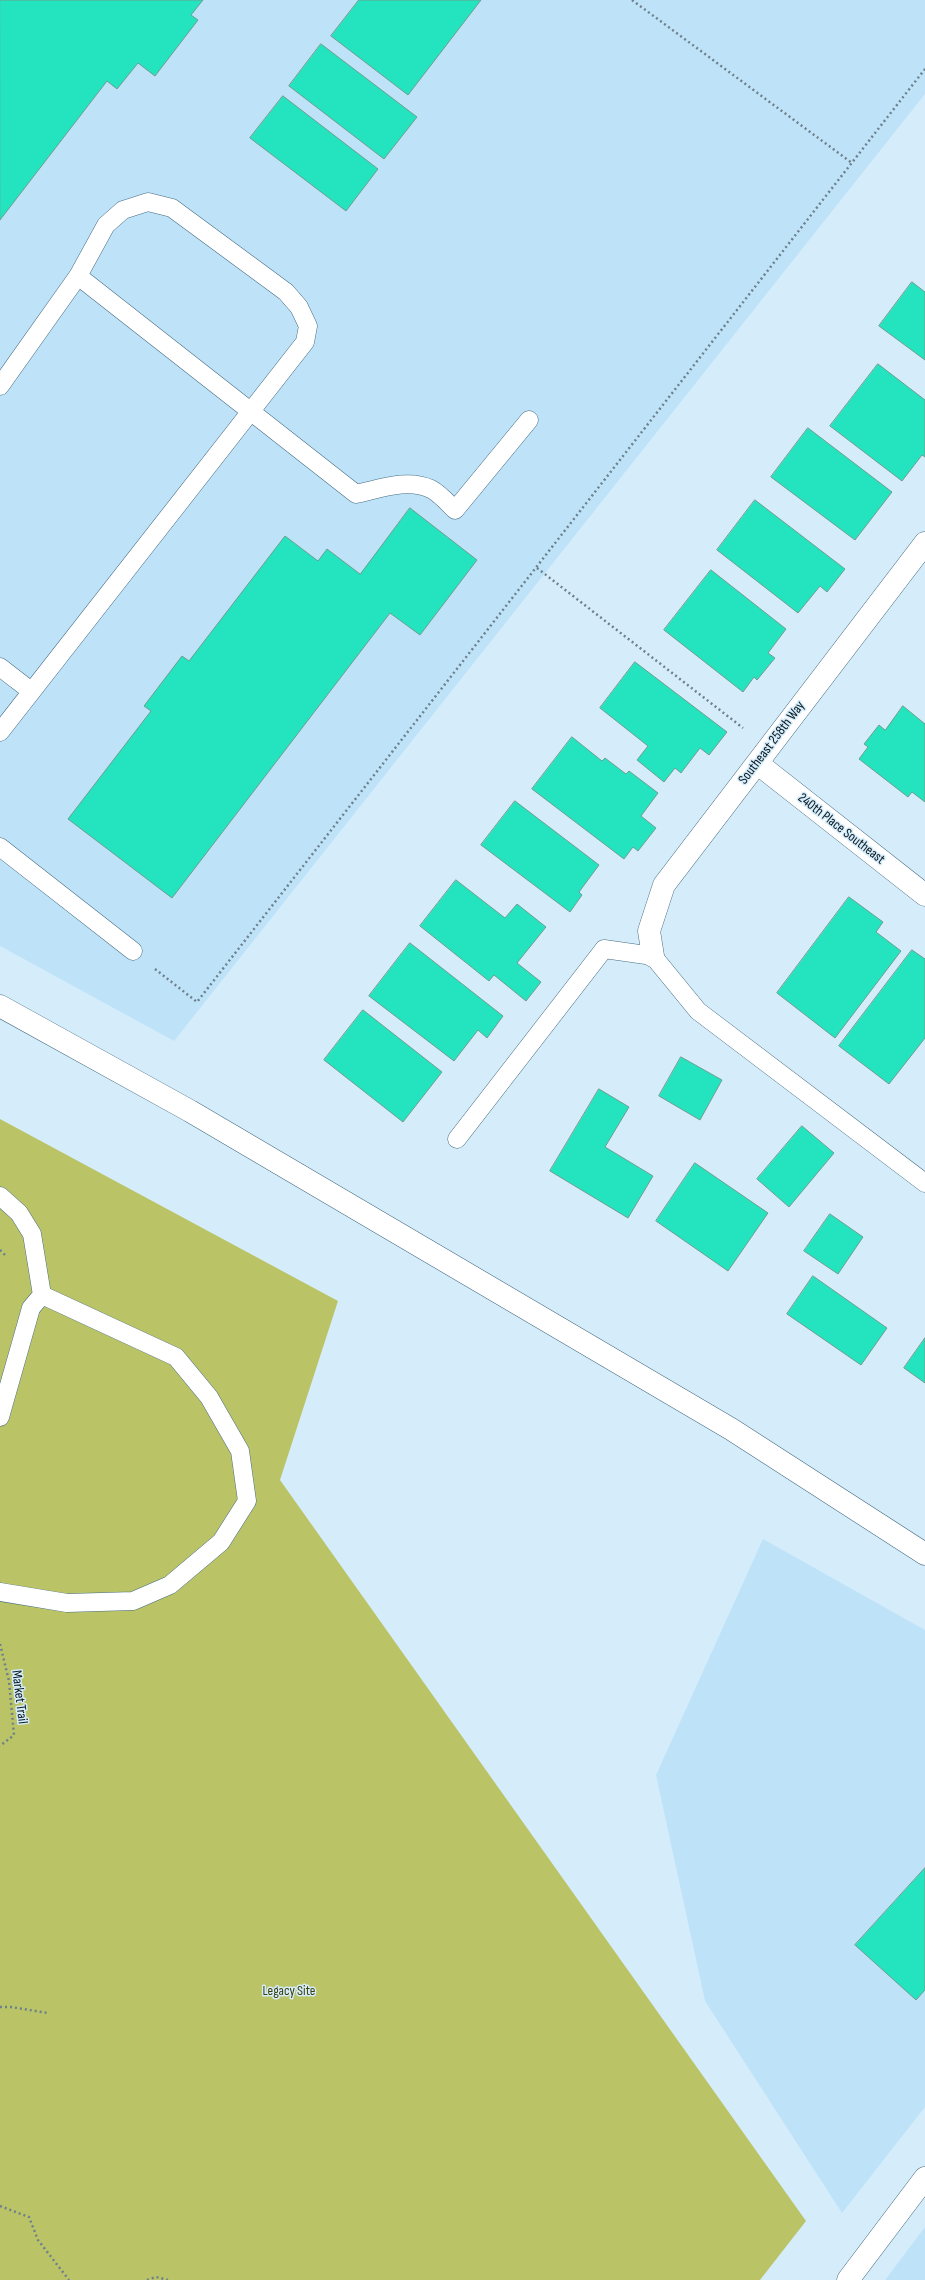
<!DOCTYPE html>
<style>
body{margin:0}
canvas{display:block;background:#d5ecfa}
</style>
<canvas width="925" height="2280"></canvas>
<script>
const ctx = document.querySelector('canvas').getContext('2d');
ctx.lineJoin = 'round';
function fillPath(path, color) {
  ctx.fillStyle = color;
  ctx.fill(path, 'evenodd');
}
function stroke(path, color, width, dash) {
  ctx.strokeStyle = color;
  ctx.lineWidth = width;
  ctx.lineCap = dash ? 'butt' : 'round';
  ctx.setLineDash(dash || []);
  ctx.stroke(path);
}
function label(font, color, halo, rows, align = 'center') {
  ctx.font = font + ' "Sofia Sans Condensed",sans-serif';
  ctx.lineWidth = 3;
  ctx.setLineDash([]);
  ctx.textBaseline = 'middle';
  ctx.strokeStyle = halo;
  ctx.fillStyle = color;
  for (const [text, x, y, turn = 0] of rows) {
    ctx.save();
    ctx.translate(x, y);
    ctx.rotate((+turn || 0) * Math.PI / 180);
    ctx.textAlign = isNaN(turn) ? turn : align;
    if (halo) ctx.strokeText(text, 0, 0);
    ctx.fillText(text, 0, 0);
    ctx.restore();
  }
}
fillPath(new Path2D(`
 M 0,0 L 925,0 L 925,94 L 174,1041 L 0,946 Z
 M 763,1539 L 925,1630 L 925,2107 L 842,2213 L 705,2001 L 656,1775 Z
 M 925,2227 L 925,2280 L 885,2280 Z`), '#bee3f9');
fillPath(new Path2D(`
 M 0,1119 L 338,1301 L 280,1480 L 806,2221 L 760,2280 L 0,2280 Z`), '#bac467');
const building = new Path2D(`
 M 0,0 L 203,0 L 191,15 L 198,20 L 155,76 L 138,63 L 117,89 L 107,81 L 0,220 Z
 M 359,0 L 481,0 L 408,95 L 331,36 Z
 M 321,44 L 417,117 L 384,159 L 289,86 Z
 M 283,96 L 378,169 L 346,211 L 250,138 Z
 M 912,282 L 925,292 L 925,360 L 879,326 Z
 M 878,364 L 925,400 L 925,457 L 922,455 L 902,481 L 830,426 Z
 M 808,428 L 892,492 L 855,540 L 771,477 Z
 M 755,500 L 845,569 L 827,592 L 820,586 L 798,613 L 717,550 Z
 M 410,508 L 477,560 L 420,635 L 390,613 L 172,898 L 68,819 L 151,711 L 144,706 L 182,656 L 189,661 L 285,536 L 318,561 L 327,549 L 360,574 Z
 M 711,570 L 786,629 L 768,653 L 775,658 L 757,680 L 754,677 L 743,692 L 664,630 Z
 M 635,662 L 727,732 L 709,755 L 700,748 L 681,773 L 675,768 L 664,782 L 637,760 L 648,746 L 600,708 Z
 M 903,706 L 925,724 L 925,802 L 912,792 L 908,797 L 859,759 L 868,747 L 864,744 L 879,725 L 885,730 Z
 M 572,737 L 602,761 L 605,758 L 626,774 L 629,771 L 658,793 L 641,816 L 656,828 L 638,851 L 633,847 L 624,859 L 532,789 Z
 M 515,801 L 599,865 L 579,892 L 582,895 L 570,912 L 481,845 Z
 M 456,880 L 505,918 L 517,904 L 546,927 L 517,963 L 541,982 L 526,1001 L 494,975 L 489,981 L 420,926 Z
 M 849,897 L 883,922 L 876,932 L 901,951 L 835,1038 L 777,993 Z
 M 410,943 L 503,1016 L 487,1038 L 478,1030 L 454,1061 L 369,996 Z
 M 912,950 L 925,959 L 925,1038 L 889,1084 L 839,1046 Z
 M 363,1010 L 442,1072 L 403,1122 L 324,1060 Z
 M 681,1057 L 722,1080 L 700,1120 L 659,1096 Z
 M 599,1089 L 629,1107 L 605,1147 L 653,1176 L 628,1218 L 550,1171 Z
 M 802,1126 L 834,1153 L 789,1207 L 757,1179 Z
 M 695,1163 L 768,1213 L 728,1271 L 656,1221 Z
 M 830,1214 L 863,1237 L 838,1274 L 804,1251 Z
 M 813,1276 L 887,1328 L 861,1365 L 787,1314 Z
 M 925,1338 L 925,1383 L 904,1368 Z
 M 925,1868 L 925,1990 L 916,2000 L 855,1945 Z`);
fillPath(building, '#23e4be');
stroke(building, '#709d90', 1);
const lane = new Path2D(`
 M 78,276 L 356,494 C 380,489 407,478 431,489 C 439,493 448,503 455,510 L 529,420
 M 0,386 L 78,276 L 106,225 L 123,210 L 148,202 L 172,208 L 286,292 L 299,307 L 308,326 L 305,342 L 0,732
 M 0,667 L 31,691
 M 0,847 L 133,951
 M 457,1139 L 604,949 L 653,956 L 698,1011 L 925,1183
 M 0,1196 L 19,1213 L 32,1234 L 42,1295
 M 0,1417 L 31,1308 L 42,1295 L 176,1357 L 209,1397 L 240,1451 L 247,1501 L 221,1542 L 170,1585 L 133,1601 L 67,1603 L 0,1592`);
const street = new Path2D(`
 M 757,763 L 925,895
 M 653,956 L 649,931 L 664,885 L 925,543
 M 848,2280 L 925,2178`);
const primary = new Path2D(`
 M 0,1006 L 190,1111 L 731,1429 L 925,1554`);
stroke(lane, '#486c81', 19);
stroke(street, '#486c81', 23);
stroke(primary, '#486c81', 23);
stroke(new Path2D(`
 M 632,0 L 852,163
 M 537,568 L 743,728
 M 155,969 L 197,1002 L 925,69
 M 0,1250 L 5,1255
 M 0,1644 L 9,1681 L 14,1735 L 0,1746
 M 0,2007 L 11,2007 L 48,2013
 M 0,2206 L 29,2217 L 38,2240 L 69,2280
 M 147,2280 L 156,2277 L 168,2280`), '#6e808b', 2.5, [2, 3]);
stroke(lane, '#fff', 18);
stroke(street, '#fff', 22);
stroke(primary, '#fff', 22);
label('14px', '#09171f', '#d5ecfa', [
 ["Southeast 258th Way",772,743,-53],
 ["240th Place Southeast",841,829,38],
 ["Market Trail",19,1697,83]
]);
label('14px', '#3b3f0a', '#d5ecfa', [
 ["Legacy Site",289,1991]
]);
</script>
